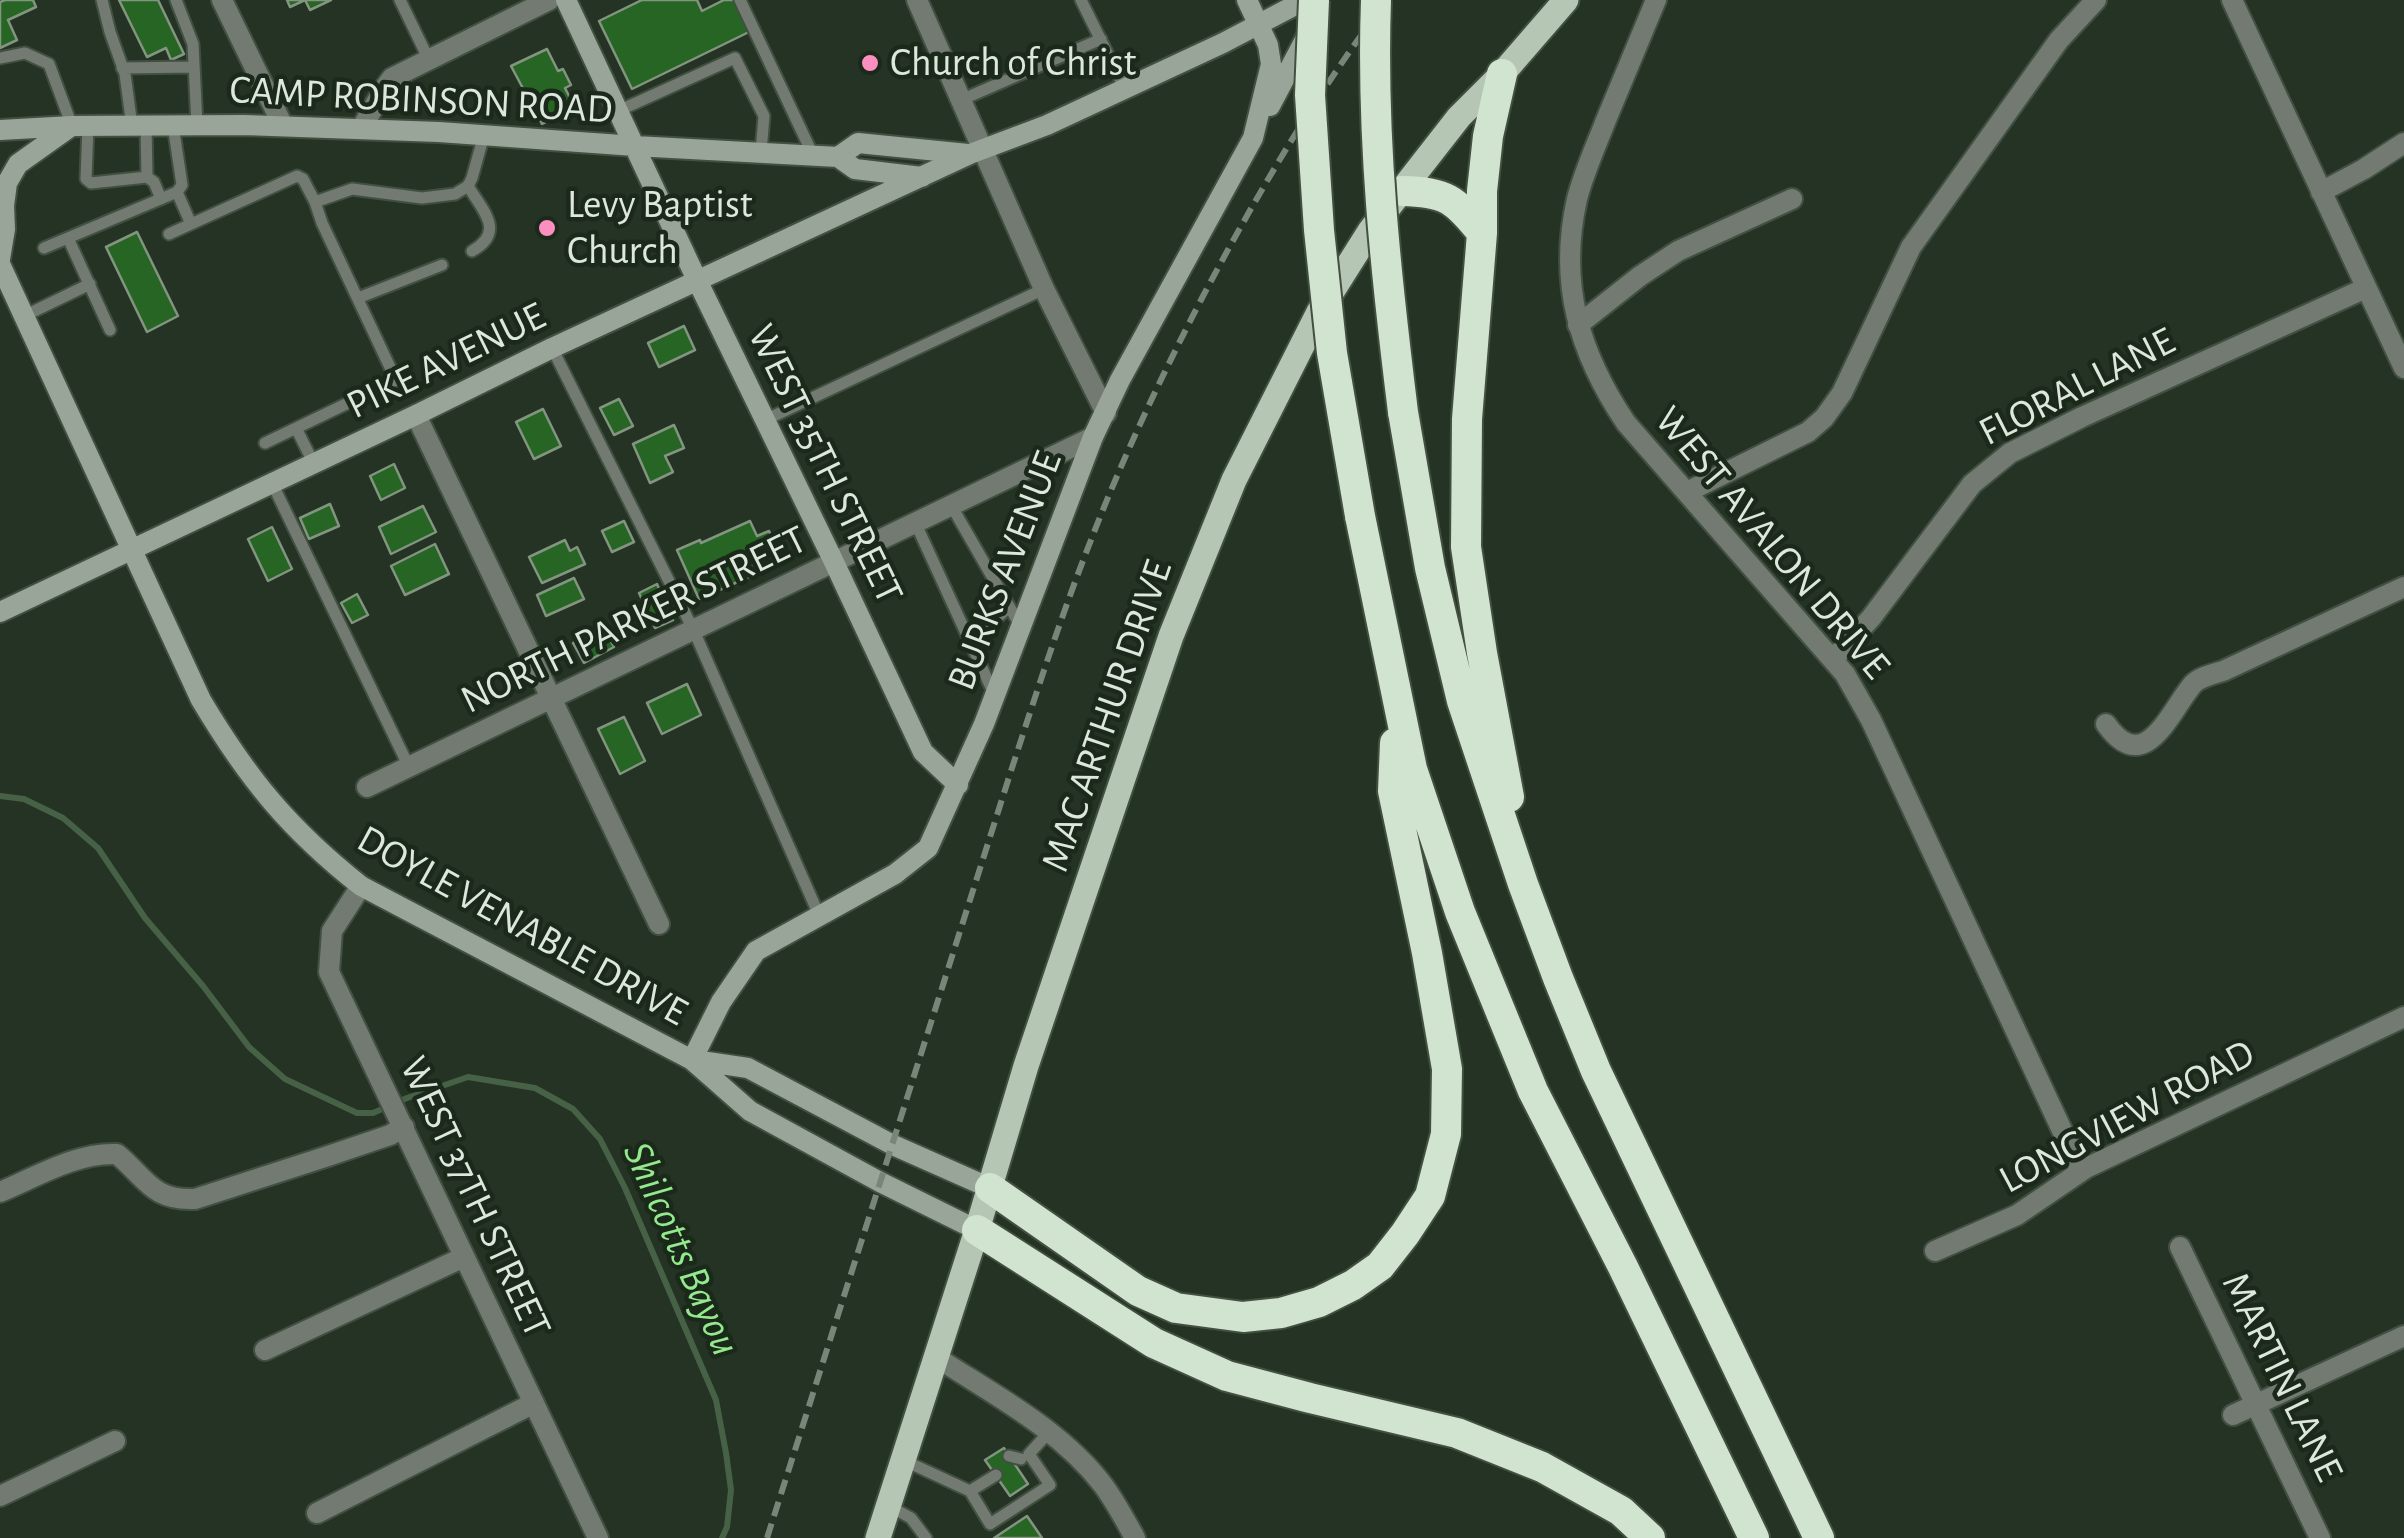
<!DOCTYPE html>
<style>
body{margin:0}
canvas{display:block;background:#243323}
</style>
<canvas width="2404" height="1538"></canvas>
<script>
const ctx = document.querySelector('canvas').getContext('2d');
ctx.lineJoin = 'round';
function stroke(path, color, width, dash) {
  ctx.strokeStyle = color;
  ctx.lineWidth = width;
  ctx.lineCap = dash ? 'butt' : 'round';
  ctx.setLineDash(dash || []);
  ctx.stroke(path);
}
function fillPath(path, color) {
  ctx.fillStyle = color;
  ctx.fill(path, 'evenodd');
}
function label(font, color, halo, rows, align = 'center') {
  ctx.font = font + ' "Alegreya Sans",sans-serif';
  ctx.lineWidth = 9;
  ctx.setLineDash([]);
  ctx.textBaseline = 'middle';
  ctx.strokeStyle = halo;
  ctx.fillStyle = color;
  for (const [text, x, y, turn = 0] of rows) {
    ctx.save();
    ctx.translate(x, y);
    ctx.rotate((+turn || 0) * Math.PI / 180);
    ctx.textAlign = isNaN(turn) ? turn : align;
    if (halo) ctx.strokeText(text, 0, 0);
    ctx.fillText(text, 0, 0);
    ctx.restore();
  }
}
stroke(new Path2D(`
 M 0,796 L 24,799 L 63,818 L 98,848 L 145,918 L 203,986 L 249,1047 L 285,1079 L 357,1113 L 373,1113 L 407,1098 L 468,1077 L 535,1088 L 573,1109 L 600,1139 L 625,1188 L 716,1400 L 726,1453 L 731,1490 L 727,1527 L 722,1538`), '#476146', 6);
const building = new Path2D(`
 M 5,0 L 33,0 L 36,7 L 8,20 L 17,40 L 0,48 L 0,2 Z
 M 119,0 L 158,0 L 184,54 L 171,60 L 166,48 L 147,57 Z
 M 287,0 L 331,0 L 310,10 L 305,0 L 290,7 Z
 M 642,0 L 697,0 L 702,11 L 724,0 L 735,0 L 751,31 L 632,89 L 599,21 Z
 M 547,49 L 558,71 L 563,69 L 571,85 L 565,88 L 575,108 L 542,124 L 511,66 Z
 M 137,232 L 178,316 L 147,332 L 106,247 Z
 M 684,326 L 695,350 L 659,367 L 648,343 Z
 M 619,399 L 633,426 L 614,435 L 600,408 Z
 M 543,409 L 561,446 L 534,459 L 516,422 Z
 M 674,425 L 684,448 L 665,456 L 673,472 L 650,483 L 633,444 Z
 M 394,464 L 405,488 L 381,500 L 370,476 Z
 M 330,504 L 339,526 L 309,539 L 300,518 Z
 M 423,506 L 436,532 L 391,554 L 379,527 Z
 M 624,521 L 634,542 L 612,552 L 602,531 Z
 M 750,521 L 757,536 L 769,531 L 783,562 L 699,599 L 677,550 L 700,540 L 701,543 Z
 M 272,527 L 292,569 L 268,581 L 248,539 Z
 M 565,540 L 570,551 L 577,547 L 585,564 L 542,583 L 529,557 Z
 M 435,544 L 449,574 L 405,595 L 391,566 Z
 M 574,578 L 584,599 L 546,616 L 537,595 Z
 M 657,584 L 673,620 L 655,628 L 639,593 Z
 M 357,594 L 368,615 L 352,623 L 341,603 Z
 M 603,627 L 614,647 L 584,663 L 573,643 Z
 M 687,684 L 701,715 L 662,734 L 647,703 Z
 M 624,717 L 645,761 L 620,774 L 598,729 Z
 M 1004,1448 L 1028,1484 L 1010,1496 L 985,1460 Z
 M 1027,1516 L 1042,1538 L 994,1538 Z`);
fillPath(building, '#266523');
stroke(building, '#839481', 2.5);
const lane = new Path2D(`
 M 102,0 L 110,32 L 125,74 L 132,126
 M 176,0 L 193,44 L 197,125
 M 400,0 L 429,60
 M 740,0 L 813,155
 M 1081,0 L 1125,89
 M 0,58 L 25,53 L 49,64 L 72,126
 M 122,68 L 194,67
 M 961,100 L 1101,39
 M 618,111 L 735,58 L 764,116 L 761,152
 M 146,125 L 147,177
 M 88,126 L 86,179 L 91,183 L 147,177 L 154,182 L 161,199
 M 468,186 C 483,211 506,232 472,251
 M 177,192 L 191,224
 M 169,234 L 297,176 L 303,179 L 315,202
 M 68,238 L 110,330
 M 44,248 L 177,192 L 182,185 L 173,125
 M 358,298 L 442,265
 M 24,316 L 90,284
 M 552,348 L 694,631 L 819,915
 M 765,420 L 1044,289
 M 296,428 L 314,464
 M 265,443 L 396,380 L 322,223 L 315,202 L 352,189 L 422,198 L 455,194 L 468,186 L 472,178 L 484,135
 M 272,483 L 409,767
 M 951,505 L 1021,627
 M 915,522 L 994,694
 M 971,642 L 1009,607
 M 1009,1456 L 1021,1459
 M 903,1460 L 970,1491 L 990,1524 L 1050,1485 L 1029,1454 L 1049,1432
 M 970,1491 L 996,1475
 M 889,1506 L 911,1518 L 926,1538`);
const street = new Path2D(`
 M 222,0 L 283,126
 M 917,0 L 1044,289 L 1106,413
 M 1656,0 C 1639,40 1623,80 1606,120 C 1596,146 1584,172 1577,199 C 1558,283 1579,353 1626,423 L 1845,674 L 1871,720 L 2081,1171
 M 2232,0 L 2404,368
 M 361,129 L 384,89 L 392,78 L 549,0
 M 2321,192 L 2364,169 L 2404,143
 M 1578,325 L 1640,276 L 1678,251 L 1792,199
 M 416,415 L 659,924
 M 1687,492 L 1808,432 L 1824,418 L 1842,393 L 1911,247 L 2059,40 L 2096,0
 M 1833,659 L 1871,618 L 1972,484 L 2010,453 L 2082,417 L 2366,288
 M 2106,724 C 2145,779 2170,711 2193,684 C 2200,677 2213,674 2223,671 L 2404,587
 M 367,787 L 1093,437
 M 361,886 L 332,931 L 329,972 L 598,1538
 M 0,1192 C 36,1177 77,1152 117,1154 C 146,1178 152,1201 195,1199 L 328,1156 L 390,1135 L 404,1127
 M 2180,1247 L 2320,1538
 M 1935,1251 L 2017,1215 L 2086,1168 L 2404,1017
 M 265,1350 L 464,1257
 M 936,1357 C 994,1395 1060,1429 1103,1485 C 1115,1501 1125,1520 1135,1538
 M 2233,1415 L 2404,1336
 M 0,1496 L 115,1441
 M 317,1513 L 534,1403`);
const secondary = new Path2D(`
 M 566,0 L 697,280 L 834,562 L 923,752 L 958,785
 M 1270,106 L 1308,34
 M 0,130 L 72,126 L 244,125 L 439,132 L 635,146 L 838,157 L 855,169 L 922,177
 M 838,157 L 858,143 L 968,154
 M 0,259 L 5,229 L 4,206 L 7,183 L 18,164 L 70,127
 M 0,264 L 201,700 C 248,779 289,829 361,886 L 692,1060 L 750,1111 L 880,1182 L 977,1230
 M 0,612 L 416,415 L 552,348 L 970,154 L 1047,125 L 1223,43 L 1305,0
 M 692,1060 L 721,1002 L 756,951 L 895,874 L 928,848 L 984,724 L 1093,437 L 1120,380 L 1253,138 L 1271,64 L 1268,45 L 1247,0
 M 694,1060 L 748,1068 L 893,1145 L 990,1188`);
const primary = new Path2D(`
 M 878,1538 L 977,1230 L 1026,1066 L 1171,636 L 1234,480 L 1319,312 L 1370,231 L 1459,117 L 1502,74 L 1566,0`);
const highway = new Path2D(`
 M 1502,74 L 1488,136 L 1482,191 L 1482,233 L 1467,419 L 1466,547 L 1482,653 L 1509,797
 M 1402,191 C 1446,192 1455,199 1482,233
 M 1403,412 L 1430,568 L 1462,701 L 1523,884 L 1558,978 L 1596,1071 L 1819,1538
 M 1360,516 L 1412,769 L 1460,912 L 1533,1091 L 1623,1267 L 1754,1538
 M 990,1188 L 1138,1291 L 1176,1308 L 1243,1317 L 1281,1313 L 1319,1302 L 1353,1285 L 1380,1266 L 1405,1234 L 1430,1196 L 1446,1134 L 1447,1069 L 1427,953 L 1393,791 L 1395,743
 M 977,1230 L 1154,1343 L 1227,1376 L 1310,1398 L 1457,1433 L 1542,1467 L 1621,1511 L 1650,1538`);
stroke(lane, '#425041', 15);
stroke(street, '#425041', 24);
stroke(secondary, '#425041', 24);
stroke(primary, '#425041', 29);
stroke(highway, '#425041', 34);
stroke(lane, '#737a72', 11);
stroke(street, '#737a72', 20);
stroke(secondary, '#99a598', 20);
stroke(primary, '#b6c6b5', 25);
stroke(highway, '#d1e4cf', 30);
stroke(new Path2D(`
 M 767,1538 L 1011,771 C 1036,694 1061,616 1091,540 C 1123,457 1161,377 1202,298 C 1257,194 1316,94 1387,0`), '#798578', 6, [15, 8]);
const highwayBridge = new Path2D(`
 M 1314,0 L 1310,95 L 1319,230 L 1332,353 L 1360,516
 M 1376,0 C 1371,139 1386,275 1403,412`);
stroke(highwayBridge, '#425041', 34, []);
stroke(highwayBridge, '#d1e4cf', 30);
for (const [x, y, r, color] of [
 [870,63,10,"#fd8ec0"],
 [547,228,10,"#fd8ec0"]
]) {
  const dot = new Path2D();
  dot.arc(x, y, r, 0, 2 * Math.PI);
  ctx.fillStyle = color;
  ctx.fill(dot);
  stroke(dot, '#1b291a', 4);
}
label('40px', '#dee7dd', '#1b291a', [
 ["Church of Christ",890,63],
 ["Levy Baptist",567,205],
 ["Church",567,251]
], 'left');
label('40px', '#dee7dd', '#1b291a', [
 ["CAMP ROBINSON ROAD",421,100,3],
 ["PIKE AVENUE",446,361,-26],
 ["FLORAL LANE",2077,387,-27],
 ["WEST 35TH STREET",825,464,64],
 ["WEST AVALON DRIVE",1772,543,50],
 ["BURKS AVENUE",1005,571,-69],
 ["NORTH PARKER STREET",634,620,-26],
 ["MAC ARTHUR DRIVE",1107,716,-71],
 ["DOYLE VENABLE DRIVE",522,926,29],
 ["LONGVIEW ROAD",2127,1117,-28],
 ["WEST 37TH STREET",475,1197,65],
 ["MARTIN LANE",2282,1377,64]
]);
label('italic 42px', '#94e88e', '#1b291a', [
 ["Shilcotts Bayou",681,1249,66]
]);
</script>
